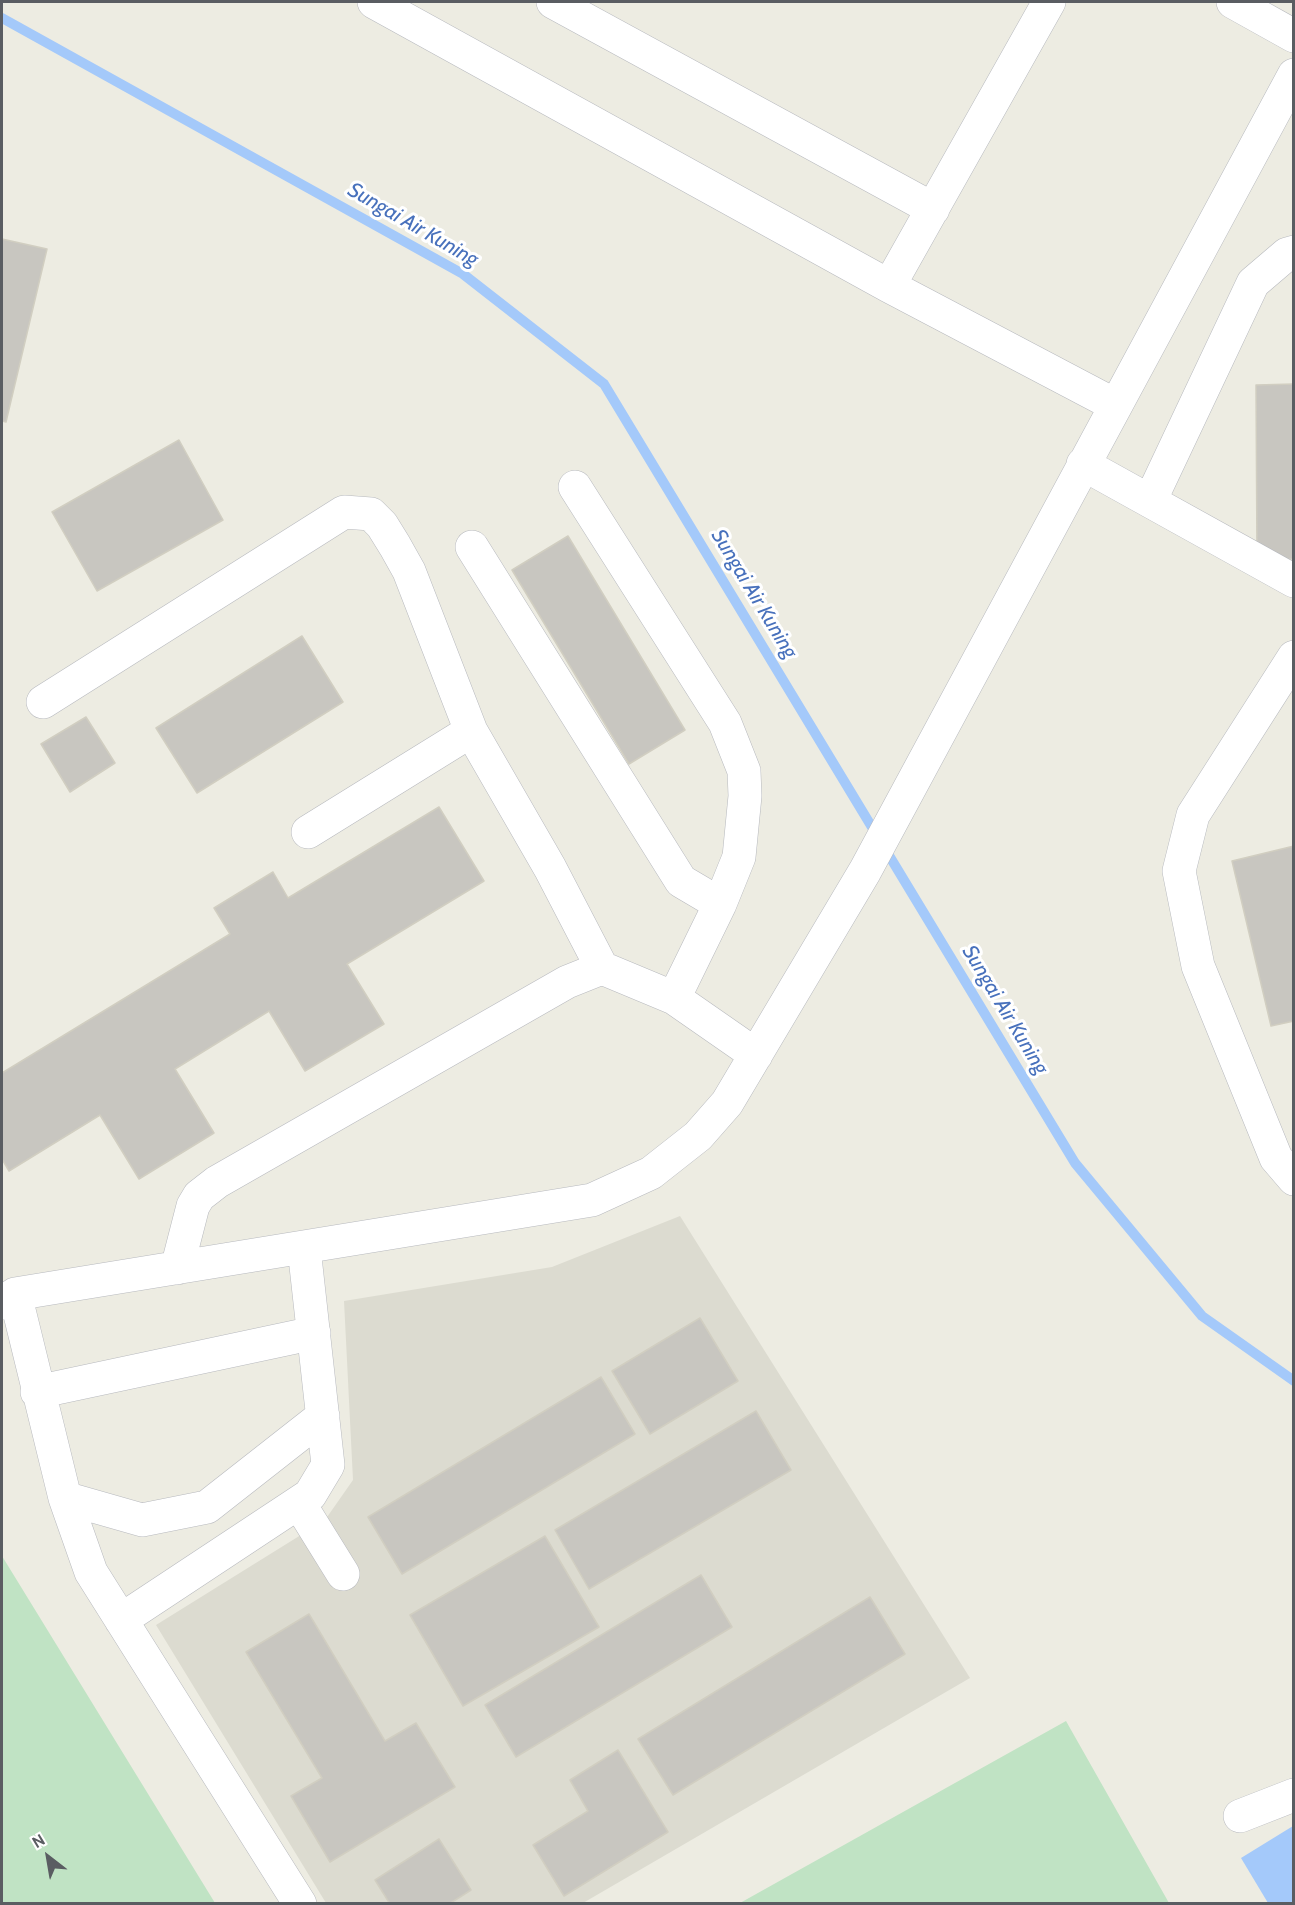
<!DOCTYPE html>
<style>
body{margin:0}
#map{position:relative;width:1295px;height:1905px;overflow:hidden;background:#edece2;font-family:Cabin,sans-serif}
canvas{display:block}
.frame{position:absolute;inset:0;border:3px solid #5a5d62;pointer-events:none}
.north{position:absolute;left:18px;top:1827px;width:60px;height:60px;-webkit-text-stroke:4px #fff;paint-order:stroke;rotate:329deg;font-size:16px;font-weight:700;line-height:24px;text-align:center;color:#5a5d62}
.north::after{content:'';display:block;margin:auto;width:21px;height:27px;background:#5a5d62;clip-path:polygon(50% 0,100% 100%,50% 72%,0 100%)}
</style>
<div id="map">
<canvas width="1295" height="1905"></canvas>
<div class="frame"></div>
<div class="north">N</div>
</div>
<script>
const ctx = document.querySelector('canvas').getContext('2d');
ctx.lineJoin = 'round';
function fillPath(path, color) {
  ctx.fillStyle = color;
  ctx.fill(path, 'evenodd');
}
function stroke(path, color, width, dash) {
  ctx.strokeStyle = color;
  ctx.lineWidth = width;
  ctx.lineCap = dash ? 'butt' : 'round';
  ctx.setLineDash(dash || []);
  ctx.stroke(path);
}
function label(font, color, halo, rows, align = 'center') {
  ctx.font = font + ' Cabin,sans-serif';
  ctx.lineWidth = 6;
  ctx.setLineDash([]);
  ctx.textBaseline = 'middle';
  ctx.strokeStyle = halo;
  ctx.fillStyle = color;
  for (const [text, x, y, turn = 0] of rows) {
    ctx.save();
    ctx.translate(x, y);
    ctx.rotate((+turn || 0) * Math.PI / 180);
    ctx.textAlign = isNaN(turn) ? turn : align;
    if (halo) ctx.strokeText(text, 0, 0);
    ctx.fillText(text, 0, 0);
    ctx.restore();
  }
}
fillPath(new Path2D(`
 M 680,1216 L 970,1678 L 583,1903 L 326,1903 L 156,1625 L 325,1520 L 353,1480 L 344,1301 L 552,1267 Z`), '#dcdbd0');
fillPath(new Path2D(`
 M 2,1556 L 215,1903 L 2,1903 Z
 M 1066,1721 L 1169,1903 L 740,1903 Z`), '#c0e3c4');
fillPath(new Path2D(`
 M 1293,1826 L 1293,1903 L 1268,1903 L 1241,1858 Z`), '#a4c9fa');
stroke(new Path2D(`
 M 2,18 L 463,274 L 604,384 L 1075,1163 L 1202,1316 L 1294,1381`), '#a4c9fa', 10);
const building = new Path2D(`
 M 2,239 L 47,249 L 6,422 L 2,421 Z
 M 1294,384 L 1294,559 L 1257,559 L 1256,385 Z
 M 179,440 L 223,520 L 97,591 L 52,512 Z
 M 568,536 L 685,730 L 629,764 L 512,570 Z
 M 302,636 L 343,702 L 197,793 L 156,728 Z
 M 86,717 L 115,763 L 70,792 L 41,744 Z
 M 439,807 L 484,881 L 347,964 L 384,1024 L 305,1071 L 269,1011 L 175,1069 L 214,1133 L 139,1179 L 100,1115 L 9,1171 L 2,1159 L 2,1073 L 230,934 L 214,908 L 273,872 L 288,898 Z
 M 1294,846 L 1294,1021 L 1271,1026 L 1232,861 Z
 M 700,1318 L 738,1381 L 650,1434 L 612,1371 Z
 M 601,1377 L 635,1434 L 402,1574 L 368,1517 Z
 M 756,1411 L 791,1470 L 589,1589 L 555,1530 Z
 M 545,1536 L 599,1627 L 463,1706 L 410,1615 Z
 M 701,1575 L 732,1627 L 516,1757 L 485,1705 Z
 M 870,1597 L 905,1654 L 673,1795 L 638,1739 Z
 M 309,1614 L 385,1741 L 416,1723 L 455,1787 L 330,1862 L 291,1796 L 322,1778 L 246,1652 Z
 M 618,1750 L 668,1832 L 564,1896 L 533,1845 L 588,1811 L 570,1780 Z
 M 439,1839 L 471,1890 L 449,1904 L 390,1904 L 375,1880 Z`);
fillPath(building, '#c8c6c0');
stroke(building, '#d1cec1', 1.5);
const minor = new Path2D(`
 M 374,2 L 889,286 L 1115,405
 M 553,2 L 933,209
 M 1233,2 L 1294,36
 M 889,286 L 1049,2
 M 1083,464 L 1294,581
 M 575,487 L 725,723 L 744,771 L 745,796 L 739,857 L 720,904 L 674,998
 M 1150,501 L 1253,283 L 1287,254 L 1294,252
 M 472,547 L 681,881 L 720,904
 M 1294,657 L 1193,815 L 1179,871 L 1198,966 L 1276,1158 L 1294,1179
 M 43,702 L 344,512 L 371,514 L 382,525 L 395,546 L 409,571 L 471,731 L 550,868 L 602,968
 M 308,832 L 471,731
 M 177,1268 L 193,1206 L 199,1196 L 217,1182 L 567,982 L 602,968 L 674,998 L 756,1055
 M 15,1294 L 65,1498 L 91,1572 L 300,1904
 M 2,1303 L 15,1294 L 592,1200 L 651,1173 L 698,1136 L 727,1103 L 865,871 L 1294,75
 M 37,1392 L 314,1333
 M 65,1498 L 142,1520 L 207,1507 L 323,1416
 M 299,1503 L 343,1574
 M 121,1620 L 310,1495 L 328,1465 L 304,1248
 M 1240,1816 L 1294,1795`);
stroke(minor, '#b7b9be', 34);
stroke(minor, '#fff', 33);
label('italic 21px', '#4871bc', '#fff', [
 ["Sungai Air Kuning",413,225,30],
 ["Sungai Air Kuning",754,594,59],
 ["Sungai Air Kuning",1005,1010,59]
]);
</script>
